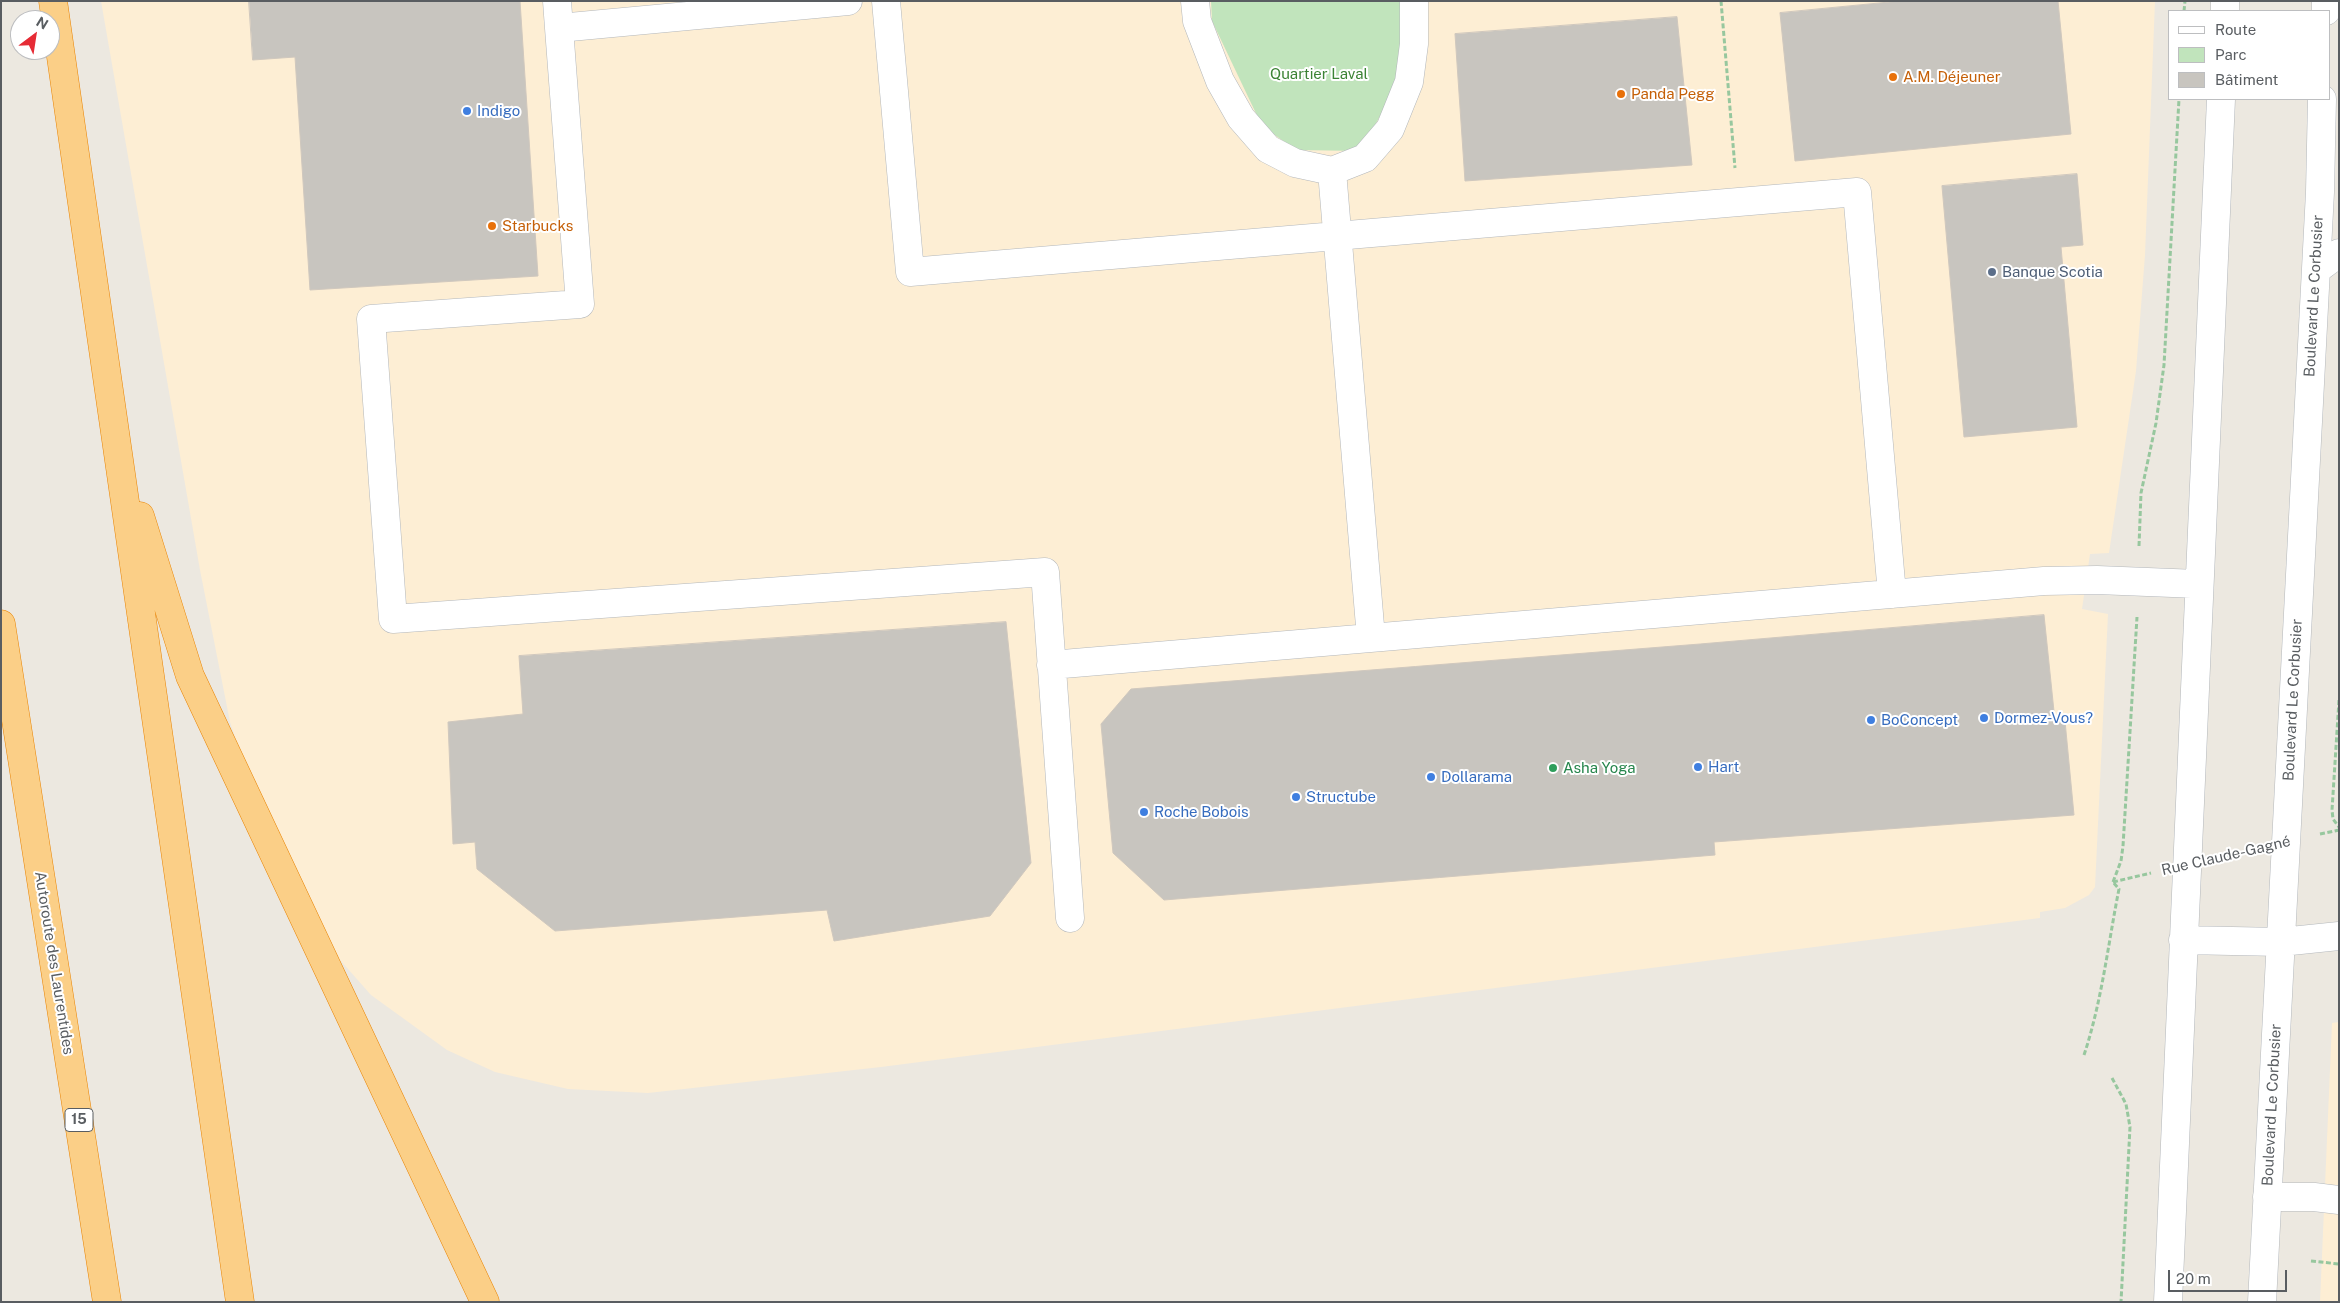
<!DOCTYPE html>
<meta charset="utf-8">
<style>
body{margin:0}
#map{position:relative;width:2340px;height:1303px;overflow:hidden;background:#ece8e0;font-family:"Public Sans",sans-serif}
canvas{display:block}
.frame{position:absolute;inset:0;border:2px solid #595d61;pointer-events:none}
.legend{position:absolute;left:2168px;top:10px;width:162px;height:90px;box-sizing:border-box;background:#fff;border:1px solid #bdbec0;margin:0;padding:6px 9px;list-style:none;font-size:15px;color:#595d61}
.legend li{display:flex;align-items:center;gap:10px;height:25px}
.legend b{width:25px;border:1px solid #bdbec0}
.north{position:absolute;left:10px;top:10px;width:50px;height:50px;box-sizing:border-box;background:#fff;border:1px solid #bdbec0;border-radius:50%;rotate:31deg;font-size:14px;font-weight:700;line-height:20px;text-align:center;color:#595d61}
.north::after{content:'';display:block;margin:auto;width:18px;height:22px;background:#e62b35;clip-path:polygon(50% 0,100% 100%,50% 72%,0 100%)}
.scale{position:absolute;left:2168px;top:1270px;width:119px;height:22px;box-sizing:border-box;border:2px solid #595d61;border-top:0;padding-left:6px;font-size:15px;line-height:18px;white-space:nowrap;color:#595d61;-webkit-text-stroke:4px #fff;paint-order:stroke}
</style>
<div id="map">
<canvas width="2340" height="1303"></canvas>
<div class="frame"></div>
<ul class="legend">
<li><b style="height:6px;background:#fff"></b>Route</li>
<li><b style="height:14px;background:#c1e4bc"></b>Parc</li>
<li><b style="height:14px;background:#c8c5bf"></b>Bâtiment</li>
</ul>
<div class="north">N</div>
<div class="scale">20 m</div>
</div>
<script>
const ctx = document.querySelector('canvas').getContext('2d');
ctx.lineJoin = 'round';
function fillPath(path, color) {
  ctx.fillStyle = color;
  ctx.fill(path, 'evenodd');
}
function stroke(path, color, width, dash) {
  ctx.strokeStyle = color;
  ctx.lineWidth = width;
  ctx.lineCap = dash ? 'butt' : 'round';
  ctx.setLineDash(dash || []);
  ctx.stroke(path);
}
function label(font, color, halo, rows, align = 'center') {
  ctx.font = font + ' "Public Sans",sans-serif';
  ctx.lineWidth = 4;
  ctx.setLineDash([]);
  ctx.textBaseline = 'middle';
  ctx.strokeStyle = halo;
  ctx.fillStyle = color;
  for (const [text, x, y, turn = 0] of rows) {
    ctx.save();
    ctx.translate(x, y);
    ctx.rotate((+turn || 0) * Math.PI / 180);
    ctx.textAlign = isNaN(turn) ? turn : align;
    if (halo) ctx.strokeText(text, 0, 0);
    ctx.fillText(text, 0, 0);
    ctx.restore();
  }
}
fillPath(new Path2D(`
 M 101,1 L 2155,1 L 2145,255 L 2136,371 L 2109,553 L 2090,554 L 2082,609 L 2108,614 L 2095,887 L 2089,895 L 2065,908 L 2040,912 L 2040,918 L 881,1067 L 648,1093 L 568,1089 L 495,1072 L 447,1050 L 371,995 L 333,952 L 272,846 L 230,722 L 200,570 Z
 M 2339,1022 L 2339,1302 L 2320,1302 L 2332,1023 Z`), '#fdeed4');
fillPath(new Path2D(`
 M 1211,1 L 1403,1 L 1400,79 L 1361,151 L 1296,150 L 1262,126 L 1212,21 Z`), '#c1e4bc');
const building = new Path2D(`
 M 249,1 L 520,1 L 538,276 L 310,290 L 295,57 L 253,60 Z
 M 1900,1 L 2058,1 L 2071,134 L 1795,161 L 1780,13 Z
 M 1677,17 L 1692,165 L 1465,181 L 1455,34 Z
 M 2077,174 L 2083,245 L 2061,247 L 2077,427 L 1964,437 L 1942,186 Z
 M 2044,615 L 2055,721 L 2065,721 L 2074,815 L 1714,842 L 1715,855 L 1164,900 L 1113,853 L 1101,724 L 1131,689 L 1700,644 Z
 M 1006,622 L 1031,863 L 990,916 L 834,941 L 827,910 L 555,931 L 477,869 L 475,842 L 453,844 L 448,722 L 523,714 L 519,656 Z`);
fillPath(building, '#c8c5bf');
stroke(building, '#d0c8be', 1);
const minor = new Path2D(`
 M 557,1 L 559,28 L 848,1
 M 886,1 L 910,272 L 1857,192 L 1892,594
 M 1195,1 L 1197,21 L 1220,81 L 1241,118 L 1268,149 L 1295,163 L 1332,171 L 1365,158 L 1390,129 L 1409,82 L 1414,44 L 1414,1
 M 2225,11 L 2225,1
 M 2326,11 L 2326,1
 M 559,28 L 580,304 L 371,319 L 393,619 L 1045,572 L 1070,918
 M 1332,171 L 1371,638
 M 2316,270 L 2339,253
 M 1051,665 L 2044,581 L 2097,580 L 2198,584
 M 2183,940 L 2281,942 L 2339,936
 M 2267,1197 L 2314,1197 L 2339,1200
 M 2168,1302 L 2221,99
 M 2262,1302 L 2320,192 L 2322,99`);
const highway = new Path2D(`
 M 53,1 L 240,1302
 M 140,516 L 190,676 L 485,1302
 M 1,624 L 107,1302`);
stroke(minor, '#b3b7bb', 29);
stroke(highway, '#e88303', 29);
stroke(new Path2D(`
 M 1721,1 L 1735,168
 M 2184,11 L 2185,1
 M 2139,546 L 2141,493 L 2156,423 L 2164,365 L 2179,99
 M 2339,700 L 2332,810 L 2333,819 L 2339,827
 M 2320,834 L 2339,830
 M 2223,857 L 2251,851
 M 2113,882 L 2121,861 L 2123,846 L 2137,617
 M 2113,882 L 2151,873
 M 2084,1055 C 2102,1001 2108,944 2119,889 L 2113,882
 M 2112,1078 L 2126,1104 L 2130,1127 L 2121,1302
 M 2311,1261 L 2339,1264`), '#97c79e', 3, [5, 2.5]);
stroke(minor, '#fff', 28);
stroke(highway, '#fbcf87', 28);
for (const [x, y, r, color] of [
 [1893,77,5,"#e8710a"],
 [1621,94,5,"#e8710a"],
 [467,111,5,"#3f7fe0"],
 [492,226,5,"#e8710a"],
 [1992,272,5,"#5c6f8a"],
 [1984,718,5,"#3f7fe0"],
 [1871,720,5,"#3f7fe0"],
 [1698,767,5,"#3f7fe0"],
 [1553,768,5,"#2e9e5b"],
 [1431,777,5,"#3f7fe0"],
 [1296,797,5,"#3f7fe0"],
 [1144,812,5,"#3f7fe0"]
]) {
  const dot = new Path2D();
  dot.arc(x, y, r, 0, 2 * Math.PI);
  ctx.fillStyle = color;
  ctx.fill(dot);
  stroke(dot, '#fff', 2);
}
for (const [x, y, w] of [
 [79,1120,28]
]) {
  const box = new Path2D();
  box.roundRect(x - w / 2, y - 11.5, w, 23, 4);
  ctx.fillStyle = '#fff';
  ctx.fill(box);
  stroke(box, '#595d61', 1);
}
label('bold 14px', '#595d61', null, [
 ["15",79,1120]
]);
label('15px', '#3c8335', '#fff', [
 ["Quartier Laval",1319,74]
]);
label('15px', '#c56008', '#fff', [
 ["A.M. Déjeuner",1903,77],
 ["Panda Pegg",1631,94],
 ["Starbucks",502,226]
], 'left');
label('15px', '#366cbe', '#fff', [
 ["Indigo",477,111],
 ["Dormez-Vous?",1994,718],
 ["BoConcept",1881,720],
 ["Hart",1708,767],
 ["Dollarama",1441,777],
 ["Structube",1306,797],
 ["Roche Bobois",1154,812]
], 'left');
label('15px', '#4e5e75', '#fff', [
 ["Banque Scotia",2002,272]
], 'left');
label('15px', '#595d61', '#fff', [
 ["Boulevard Le Corbusier",2314,296,-87],
 ["Boulevard Le Corbusier",2293,700,-87],
 ["Rue Claude-Gagné",2226,856,-13],
 ["Autoroute des Laurentides",54,963,81],
 ["Boulevard Le Corbusier",2272,1105,-87]
]);
label('15px', '#27864d', '#fff', [
 ["Asha Yoga",1563,768]
], 'left');
</script>
